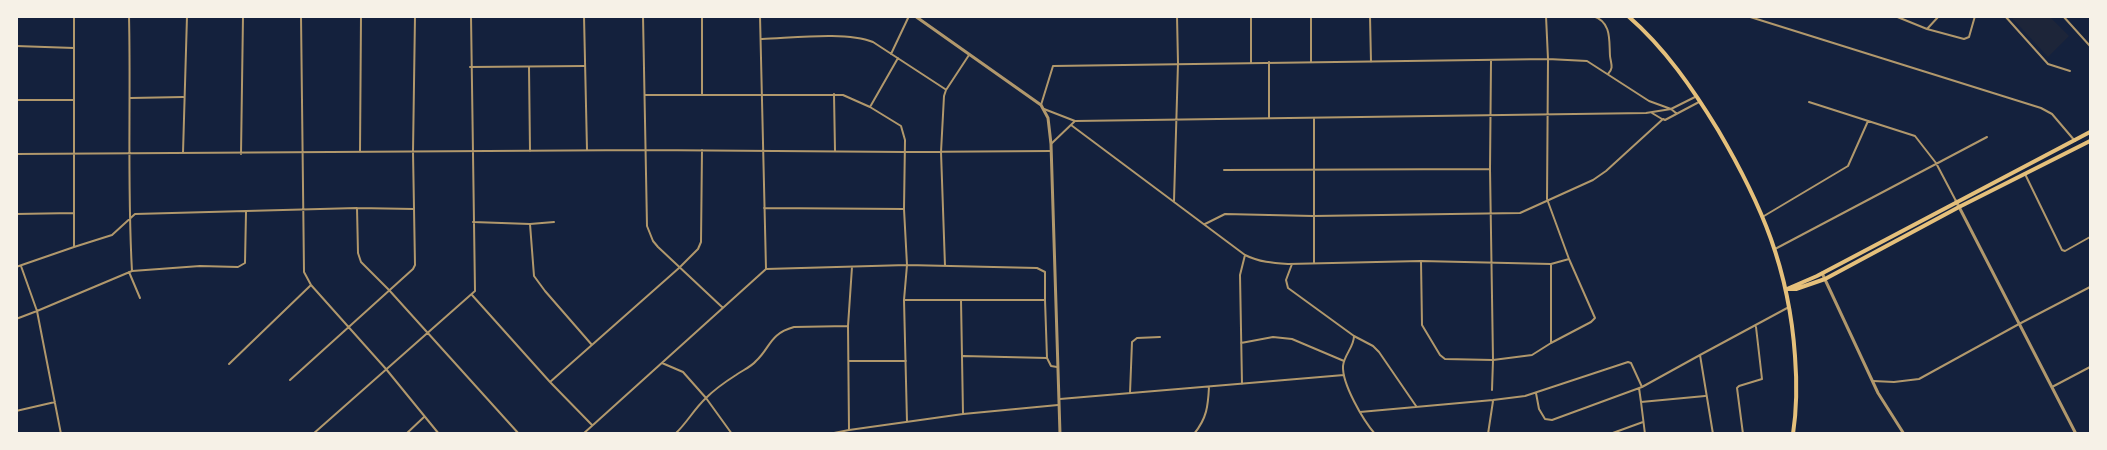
<!DOCTYPE html>
<style>
body{margin:0}
#map{position:relative;width:2107px;height:450px;overflow:hidden;background:#14213d;font-family:"PT Sans Narrow",sans-serif}
canvas{display:block}
.frame{position:absolute;inset:0;border:18px solid #f6f1e7;pointer-events:none}
</style>
<div id="map">
<canvas width="2107" height="450"></canvas>
<div class="frame"></div>
</div>
<script>
const ctx = document.querySelector('canvas').getContext('2d');
ctx.lineJoin = 'round';
function fillPath(path, color) {
  ctx.fillStyle = color;
  ctx.fill(path, 'evenodd');
}
function stroke(path, color, width, dash) {
  ctx.strokeStyle = color;
  ctx.lineWidth = width;
  ctx.lineCap = dash ? 'butt' : 'round';
  ctx.setLineDash(dash || []);
  ctx.stroke(path);
}
fillPath(new Path2D(`
 M 2011,17 L 2050,17 L 2069,36 L 2048,57 Z`), '#1d2539');
stroke(new Path2D(`
 M 129,16 C 131,101 127,186 132,271
 M 301,16 L 304,272 L 311,285 L 386,369 L 439,434
 M 584,16 L 587,150
 M 643,16 L 647,226 L 653,241 L 658,247 L 722,307
 M 702,16 L 702,95
 M 760,16 L 766,269
 M 1311,16 L 1311,62
 M 1370,16 L 1371,62
 M 1593,16 C 1612,22 1609,41 1610,56 C 1611,64 1614,68 1608,74
 M 1747,16 L 2041,108 L 2052,114 L 2075,141
 M 1895,16 L 1927,29 L 1964,39 L 1969,37 L 1975,16
 M 2005,16 L 2048,64 L 2070,71
 M 2063,16 L 2090,46
 M 1927,29 L 1939,16
 M 762,39 C 792,38 846,31 873,42 L 945,89
 M 16,46 L 74,48
 M 891,54 L 909,16
 M 1491,61 L 1490,169 L 1493,360 L 1492,390
 M 1251,62 L 1251,16
 M 1269,62 L 1269,118
 M 470,67 L 584,66
 M 529,67 L 530,151
 M 834,94 L 835,151
 M 645,95 L 843,95 L 870,107 L 901,126 L 905,140 L 904,209 L 907,265 L 904,300 L 907,422
 M 131,98 L 183,97
 M 16,100 L 74,100
 M 1809,102 L 1915,136 L 1936,163 L 1956,201
 M 1041,105 L 1053,66 L 1548,59 L 1587,61 L 1649,101 L 1671,109 L 1676,113
 M 870,107 L 898,58
 M 1044,109 L 1075,121
 M 1652,113 L 1662,119
 M 1071,125 L 1245,255 C 1259,262 1273,263 1288,264 L 1421,261 L 1551,264
 M 1051,144 L 1075,121 L 1646,113 L 1671,109 L 1695,97
 M 360,152 L 361,16
 M 183,153 L 187,16
 M 16,154 L 645,150 L 905,152 L 1051,151
 M 241,154 L 243,16
 M 1224,170 L 1490,169
 M 2025,174 L 2062,250 L 2065,251 L 2090,237
 M 1174,201 L 1178,63 L 1177,16
 M 357,208 L 358,253 L 361,262 L 389,290 L 519,434
 M 764,208 L 904,209
 M 16,214 L 74,213
 M 1764,216 L 1848,166 L 1868,121
 M 473,222 L 530,224 L 554,222
 M 530,224 L 534,276 L 545,291 L 592,345
 M 1205,224 L 1225,214 L 1313,216 L 1520,213 L 1593,180 L 1606,171 L 1663,119 L 1665,120 L 1699,102
 M 74,247 L 74,16
 M 1775,249 L 1987,137
 M 1421,261 L 1422,325 L 1440,355 L 1445,359 L 1493,360 L 1532,355 L 1551,343 L 1551,264 L 1569,259 L 1547,199 L 1548,59 L 1546,16
 M 1314,263 L 1314,119
 M 1292,264 L 1286,280 L 1288,288 L 1354,336 C 1354,347 1344,355 1343,366 C 1342,384 1363,420 1375,434
 M 21,266 L 37,311 L 132,271 L 200,266 L 238,267 L 245,263 L 246,212
 M 945,266 L 941,152 L 944,96 L 946,90 L 969,55
 M 16,267 L 74,247 L 112,235 L 135,214 L 357,208 L 414,209
 M 852,267 L 848,326 L 849,430 L 963,414 L 1058,405
 M 129,272 L 140,298
 M 472,295 L 550,382 L 592,425
 M 904,300 L 1045,300 L 1047,358
 M 961,300 L 963,414
 M 16,319 L 37,311 L 61,434
 M 1354,336 L 1373,346 L 1379,352 L 1416,406
 M 1241,343 L 1273,337 L 1292,339 L 1344,361
 M 1551,343 L 1591,322 L 1595,318 L 1569,259
 M 963,356 L 1047,358 L 1051,366 L 1057,367
 M 849,361 L 906,361
 M 662,363 L 683,372 L 706,398 C 715,389 725,382 736,375 C 743,370 751,367 756,361 C 771,347 769,334 794,327 L 848,326
 M 229,364 L 311,285
 M 290,380 L 413,269 L 415,265 L 413,152 L 415,16
 M 1873,381 L 1894,382 L 1919,379 L 2019,324 L 2090,287
 M 550,382 L 679,268 L 698,249 L 701,242 L 702,150
 M 1242,384 L 1240,275 L 1245,255
 M 2052,387 L 2090,367
 M 1639,388 L 1641,402
 M 1130,393 L 1132,342 L 1137,338 L 1160,337
 M 1536,393 L 1539,409 L 1545,419 L 1552,420 L 1642,387 L 1700,355
 M 1060,399 L 1344,375
 M 16,411 L 55,402
 M 1360,412 L 1493,400 L 1525,396 L 1628,362 L 1631,363 L 1642,387
 M 313,434 L 475,291 L 471,16
 M 406,434 L 424,417
 M 583,434 L 766,269 L 907,265 L 1037,268 L 1045,272 L 1045,300
 M 675,434 C 687,423 694,409 706,398 L 732,434
 M 829,434 L 849,430
 M 1194,434 C 1207,418 1208,406 1209,387
 M 1488,434 L 1493,401
 M 1610,434 L 1643,422
 M 1645,434 L 1641,402 L 1705,396
 M 1713,434 L 1700,355 L 1789,307
 M 1743,434 L 1737,388 L 1739,386 L 1762,379 L 1756,327`), '#b1986c', 2);
stroke(new Path2D(`
 M 915,16 L 1041,105 L 1048,118 L 1051,144 L 1060,434
 M 1956,201 L 2076,434
 M 1822,273 L 1878,393 L 1904,434`), '#b1986c', 3);
stroke(new Path2D(`
 M 1628,16 C 1665,48 1693,89 1718,130 C 1762,205 1789,269 1795,356 C 1797,382 1797,408 1793,434
 M 1787,289 L 1817,276 L 2090,132
 M 1788,289 L 1796,289 L 1825,279 L 1959,207 L 2090,141`), '#e5c07b', 4);
</script>
